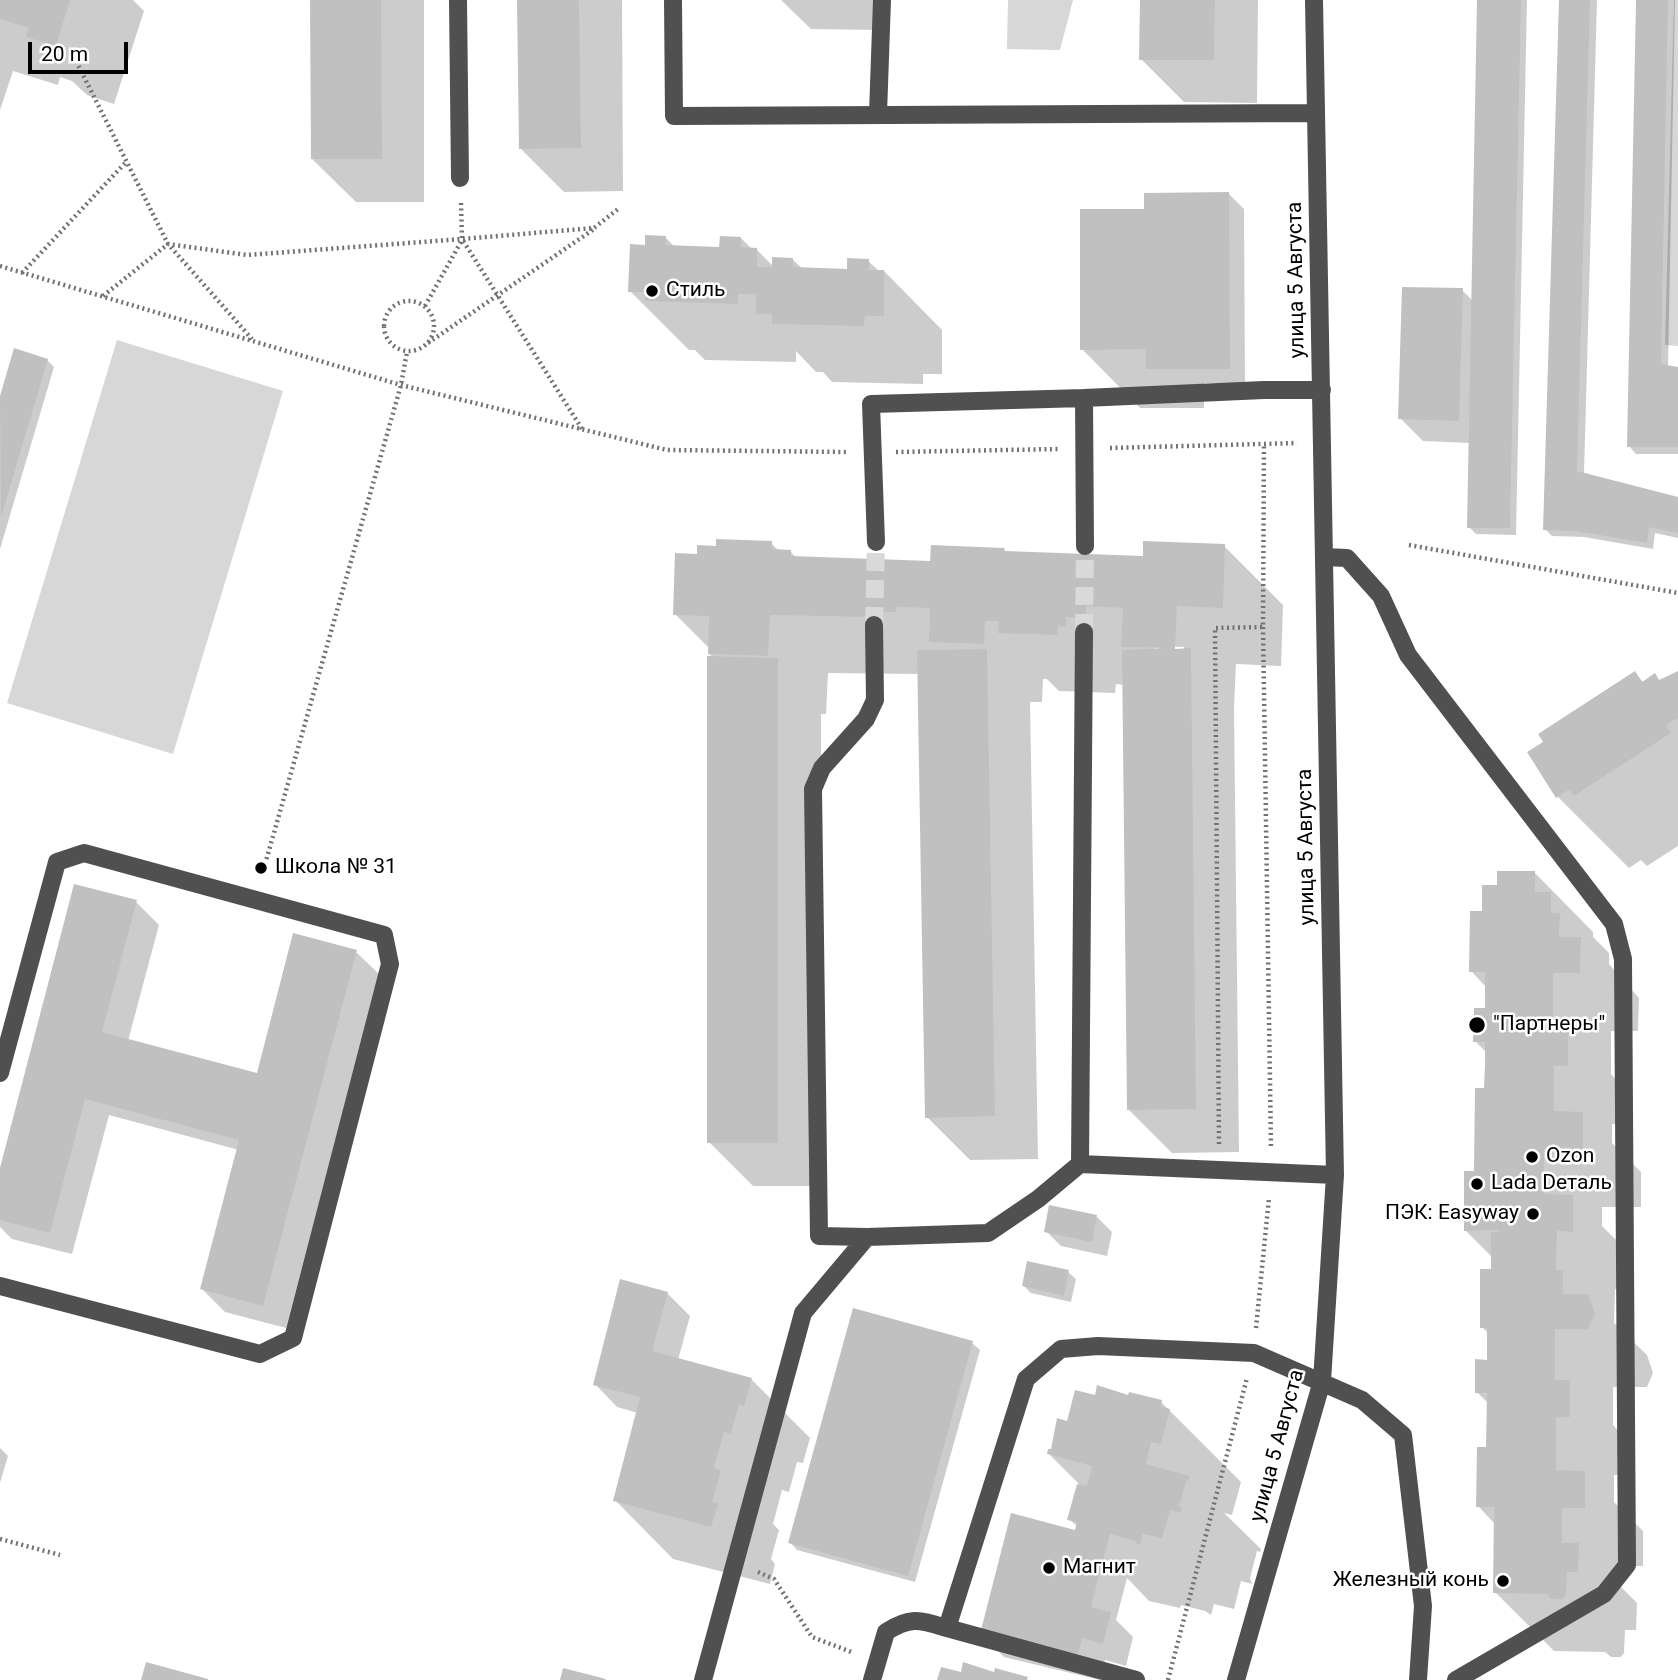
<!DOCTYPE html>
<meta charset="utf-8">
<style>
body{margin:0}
#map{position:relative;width:1678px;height:1680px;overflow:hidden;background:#fff;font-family:Roboto,sans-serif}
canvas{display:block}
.scale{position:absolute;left:28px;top:42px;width:100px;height:32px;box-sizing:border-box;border:4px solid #000;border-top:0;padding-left:9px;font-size:21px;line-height:24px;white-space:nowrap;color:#000;-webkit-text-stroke:5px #fff;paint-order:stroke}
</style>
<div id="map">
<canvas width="1678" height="1680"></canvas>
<div class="scale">20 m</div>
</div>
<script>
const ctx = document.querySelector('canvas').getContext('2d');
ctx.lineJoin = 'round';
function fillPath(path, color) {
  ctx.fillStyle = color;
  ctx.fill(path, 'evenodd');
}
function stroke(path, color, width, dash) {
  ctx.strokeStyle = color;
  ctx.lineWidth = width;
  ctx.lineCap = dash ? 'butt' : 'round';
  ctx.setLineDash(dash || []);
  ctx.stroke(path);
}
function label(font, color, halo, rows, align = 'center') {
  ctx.font = font + ' Roboto,sans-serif';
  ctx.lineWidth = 5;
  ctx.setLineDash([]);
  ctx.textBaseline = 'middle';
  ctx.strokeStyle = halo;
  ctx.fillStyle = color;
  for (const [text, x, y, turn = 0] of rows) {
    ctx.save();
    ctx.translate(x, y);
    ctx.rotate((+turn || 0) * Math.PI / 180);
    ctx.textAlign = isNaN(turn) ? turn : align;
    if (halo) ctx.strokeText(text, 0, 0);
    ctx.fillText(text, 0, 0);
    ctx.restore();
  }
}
fillPath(new Path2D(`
 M 1008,0 L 1073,0 L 1060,50 L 1007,49 Z
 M 1674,0 L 1678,0 L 1678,346 L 1665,345 Z
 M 117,340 L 283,391 L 173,754 L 7,703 Z`), '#d7d7d7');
fillPath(new Path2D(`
 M 0,0 L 133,0 L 144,11 L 114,104 L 87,95 L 72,81 L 60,77 L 58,85 L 13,71 L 0,110 Z
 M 312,0 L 424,0 L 424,202 L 356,202 L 312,159 Z
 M 519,0 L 622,0 L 623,191 L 564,192 L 520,148 Z
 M 781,0 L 877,0 L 877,30 L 811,29 Z
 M 1141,0 L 1258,0 L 1257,103 L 1184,102 L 1141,59 Z
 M 1479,0 L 1527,0 L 1516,535 L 1476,534 L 1469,527 L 1470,443 L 1423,441 L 1400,418 L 1462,290 L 1473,301 Z
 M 1560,0 L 1597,0 L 1584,474 L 1678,499 L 1678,538 L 1655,533 L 1653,549 L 1584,537 L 1552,536 L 1545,529 Z
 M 1638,0 L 1675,0 L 1668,367 L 1678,368 L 1678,454 L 1636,454 L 1629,446 Z
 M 1229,194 L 1244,209 L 1245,383 L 1204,383 L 1204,408 L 1140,408 L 1082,349 L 1146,210 Z
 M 665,237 L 675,247 L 721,248 L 741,238 L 752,249 L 756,249 L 774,267 L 793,260 L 803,269 L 848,270 L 868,261 L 879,271 L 884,271 L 942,330 L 942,374 L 923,374 L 923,384 L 832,382 L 823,372 L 816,372 L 796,351 L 796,362 L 705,360 L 695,350 L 689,350 L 630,291 L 647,246 Z
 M 15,351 L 47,360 L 54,367 L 0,549 L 0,402 Z
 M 771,543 L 779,551 L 791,552 L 796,558 L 932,563 L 1007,553 L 1145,558 L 1224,546 L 1283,605 L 1281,666 L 1236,664 L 1234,707 L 1239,1152 L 1172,1153 L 1128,1109 L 1124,685 L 1116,684 L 1115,693 L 1059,691 L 1047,679 L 1043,679 L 1042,702 L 1030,702 L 1038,1159 L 970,1160 L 927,1117 L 919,674 L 828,673 L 826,714 L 821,714 L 821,1186 L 753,1186 L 709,1142 L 714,658 L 709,654 L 710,649 L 675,614 L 699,556 L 718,548 ZM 1154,646 L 1184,647 L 1184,650 L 1154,650 Z
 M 1635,673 L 1644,683 L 1655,675 L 1660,681 L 1678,673 L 1678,846 L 1647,866 L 1641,860 L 1629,868 L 1557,796 Z
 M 1535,873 L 1593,932 L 1593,937 L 1609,953 L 1609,964 L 1639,998 L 1638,1031 L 1611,1031 L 1611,1074 L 1626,1090 L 1626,1124 L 1612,1124 L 1612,1143 L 1641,1172 L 1641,1207 L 1602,1207 L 1602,1226 L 1631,1255 L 1631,1290 L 1615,1289 L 1614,1323 L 1647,1355 L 1653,1373 L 1647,1387 L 1613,1387 L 1613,1425 L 1628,1441 L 1628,1475 L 1614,1475 L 1614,1502 L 1643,1531 L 1643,1566 L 1620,1566 L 1620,1586 L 1637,1603 L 1636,1630 L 1625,1630 L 1624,1653 L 1621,1657 L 1611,1657 L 1605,1652 L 1554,1651 L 1495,1592 L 1495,1524 L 1478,1506 L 1488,1449 L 1488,1403 L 1477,1392 L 1488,1361 L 1489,1334 L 1482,1327 L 1493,1271 L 1493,1258 L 1465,1230 L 1476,1173 L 1486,1090 L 1486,1052 L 1475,1041 L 1487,1010 L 1487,988 L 1471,971 L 1483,912 L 1499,887 Z
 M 136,902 L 159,925 L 128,1041 L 258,1075 L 356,952 L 379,974 L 286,1328 L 225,1312 L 202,1289 L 239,1150 L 109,1115 L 72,1254 L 12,1239 L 0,1227 L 0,1175 Z
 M 1097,1217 L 1112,1232 L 1107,1256 L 1061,1246 L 1046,1231 Z
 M 1068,1272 L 1076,1279 L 1071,1302 L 1031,1293 L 1024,1286 Z
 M 667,1293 L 690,1316 L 678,1360 L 751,1379 L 810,1438 L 803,1463 L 797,1462 L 789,1492 L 782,1490 L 773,1524 L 779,1530 L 771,1559 L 775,1564 L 770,1584 L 673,1559 L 615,1500 L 638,1413 L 617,1407 L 595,1384 Z
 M 972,1343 L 980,1350 L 915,1582 L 797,1550 L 790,1542 Z
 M 1130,1397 L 1161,1402 L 1241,1482 L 1232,1515 L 1224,1513 L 1261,1549 L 1260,1552 L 1257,1551 L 1250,1578 L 1252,1584 L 1241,1581 L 1234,1609 L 1214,1604 L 1211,1615 L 1205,1611 L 1181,1605 L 1180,1608 L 1149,1601 L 1127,1578 L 1116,1620 L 1133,1637 L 1126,1666 L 1105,1660 L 1100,1680 L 1004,1657 L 982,1634 L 1076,1531 L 1078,1527 L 1069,1519 L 1079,1484 L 1049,1454 L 1068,1423 L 1096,1398 Z
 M 0,1448 L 8,1456 L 0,1483 Z`), '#0003');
fillPath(new Path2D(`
 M 0,0 L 70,0 L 56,46 L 26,37 L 29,28 L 0,19 Z
 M 310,0 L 381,0 L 382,159 L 311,159 Z
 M 517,0 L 579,0 L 581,148 L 519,149 Z
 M 1140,0 L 1215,0 L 1214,60 L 1139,60 Z
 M 1477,0 L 1521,0 L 1510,528 L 1467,528 Z
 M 1559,0 L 1590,0 L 1577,471 L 1678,497 L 1678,533 L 1649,527 L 1647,543 L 1576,531 L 1543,530 Z
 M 1636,0 L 1668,0 L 1661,364 L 1678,367 L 1678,447 L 1627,447 Z
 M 1229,192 L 1230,369 L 1146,369 L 1146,349 L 1080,350 L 1080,209 L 1144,209 L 1144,193 Z
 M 645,235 L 666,236 L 666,245 L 719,247 L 720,236 L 741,237 L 741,247 L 757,248 L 757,267 L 772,267 L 772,257 L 793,258 L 793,267 L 847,269 L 847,258 L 869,259 L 869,270 L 884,270 L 884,316 L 865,316 L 864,326 L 772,324 L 772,314 L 756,314 L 756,294 L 738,294 L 738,304 L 645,301 L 645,292 L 628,292 L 630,244 L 645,245 Z
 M 1402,287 L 1463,288 L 1459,421 L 1398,419 Z
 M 14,348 L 48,359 L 1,517 L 0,396 Z
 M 716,539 L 772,541 L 772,549 L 791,550 L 791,556 L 930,561 L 931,545 L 1004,548 L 1005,551 L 1143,556 L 1143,541 L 1225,544 L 1223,608 L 1177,606 L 1175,649 L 1191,648 L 1196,1109 L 1127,1110 L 1122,650 L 1164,648 L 1121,647 L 1123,608 L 1086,606 L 1086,617 L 1066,617 L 1066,627 L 1058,626 L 1057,635 L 998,633 L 999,621 L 985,621 L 984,644 L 929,642 L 930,608 L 896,607 L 896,612 L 873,612 L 873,617 L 770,615 L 768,656 L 708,654 L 709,616 L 673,615 L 675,553 L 697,554 L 697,545 L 716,546 Z
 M 987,649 L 995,1116 L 925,1118 L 917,650 Z
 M 707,656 L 778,658 L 778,1143 L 707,1143 Z
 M 1635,671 L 1642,682 L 1655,673 L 1659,680 L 1678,671 L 1678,718 L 1666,725 L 1671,733 L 1574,796 L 1570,789 L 1556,798 L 1527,752 L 1543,742 L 1538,734 Z
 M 1497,871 L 1535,871 L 1535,892 L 1551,892 L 1551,913 L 1560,913 L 1559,937 L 1581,937 L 1580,973 L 1553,973 L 1553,1029 L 1568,1029 L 1568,1066 L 1554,1066 L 1554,1111 L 1583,1112 L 1583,1149 L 1544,1149 L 1544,1194 L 1573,1195 L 1573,1232 L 1557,1231 L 1556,1270 L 1563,1270 L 1563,1294 L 1588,1294 L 1595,1313 L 1588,1329 L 1555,1329 L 1555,1380 L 1570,1380 L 1570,1417 L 1556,1417 L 1556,1470 L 1585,1471 L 1585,1508 L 1562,1508 L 1562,1543 L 1579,1543 L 1578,1572 L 1567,1572 L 1566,1594 L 1563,1599 L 1551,1599 L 1547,1594 L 1493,1593 L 1494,1507 L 1476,1507 L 1477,1447 L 1486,1447 L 1487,1393 L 1475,1393 L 1475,1359 L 1487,1360 L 1487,1328 L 1480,1328 L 1480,1269 L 1491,1269 L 1491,1232 L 1499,1232 L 1499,1230 L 1464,1231 L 1464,1171 L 1474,1171 L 1475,1088 L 1484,1088 L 1485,1065 L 1485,1042 L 1473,1042 L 1474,1008 L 1485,1008 L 1485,972 L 1469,972 L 1470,911 L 1482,911 L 1482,885 L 1497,885 Z
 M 74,884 L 137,900 L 102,1032 L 257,1073 L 293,933 L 357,950 L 263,1306 L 200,1289 L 239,1140 L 85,1099 L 50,1233 L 0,1220 L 0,1168 Z
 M 1049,1205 L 1097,1215 L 1092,1242 L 1044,1232 Z
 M 1027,1261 L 1069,1270 L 1064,1296 L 1022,1286 Z
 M 620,1279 L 668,1292 L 652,1351 L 752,1378 L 744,1406 L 739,1404 L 731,1434 L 724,1432 L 714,1468 L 721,1470 L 712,1502 L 718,1504 L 711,1527 L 613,1501 L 640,1397 L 593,1385 Z
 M 853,1308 L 973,1341 L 908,1576 L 788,1543 Z
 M 1097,1385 L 1128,1395 L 1129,1392 L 1162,1400 L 1161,1407 L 1170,1409 L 1161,1444 L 1151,1442 L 1146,1464 L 1190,1476 L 1188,1481 L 1186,1481 L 1179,1507 L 1182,1507 L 1180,1513 L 1170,1510 L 1162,1538 L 1143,1534 L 1140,1544 L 1135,1543 L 1136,1541 L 1110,1534 L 1091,1607 L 1111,1612 L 1103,1644 L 1082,1638 L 1077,1659 L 980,1634 L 1011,1513 L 1075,1530 L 1077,1522 L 1067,1520 L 1077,1484 L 1087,1486 L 1092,1466 L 1047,1454 L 1048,1449 L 1051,1449 L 1057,1418 L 1067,1421 L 1075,1390 L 1095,1395 Z
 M 146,1662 L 208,1679 L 208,1680 L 141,1680 Z
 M 963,1662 L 994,1672 L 995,1668 L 1028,1677 L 1027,1680 L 937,1680 L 941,1667 L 961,1672 Z
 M 563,1668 L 606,1679 L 605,1680 L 560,1680 Z`), '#c0c0c0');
stroke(new Path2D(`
 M 874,625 L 876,542
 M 1084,632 L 1085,546`), '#d9d9d9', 18, [18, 9]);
stroke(new Path2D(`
 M 76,61 L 168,244 L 252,339
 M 461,203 L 462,239 L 582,429
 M 0,266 L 401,385 L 667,450 L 849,452
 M 22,273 L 126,162
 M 103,296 L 168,244 L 247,255 L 462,239 L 594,228 L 618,209
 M384 326a25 25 0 1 1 50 0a25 25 0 1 1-50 0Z
 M 425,306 L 462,240
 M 428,343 L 594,229
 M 1110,448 L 1297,443
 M 896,452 L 1059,449
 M 1409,545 L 1678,593
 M 1263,627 L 1271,1147
 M 262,875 L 401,385 L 407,352
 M 1219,1144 L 1215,628 L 1263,627 L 1264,443
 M 1256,1328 L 1269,1198
 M 0,1539 L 60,1555
 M 758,1572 L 774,1579 L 812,1637 L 854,1653
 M 1168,1680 L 1247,1378`), '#727272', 4.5, [2, 3.5]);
stroke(new Path2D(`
 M 458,0 L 460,178
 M 673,0 L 674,116 L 1316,113
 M 878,114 L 882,0
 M 876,542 L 871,404 L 1084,398
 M 1085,546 L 1084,398 L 1264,390 L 1322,390
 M 1325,557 L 1347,558 L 1381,596 L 1408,655 L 1614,924 L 1623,959 L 1627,1565 L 1604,1594 L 1456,1680
 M 0,1073 L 57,862 L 84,853 L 384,935 L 390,964 L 293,1338 L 260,1354 L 0,1286
 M 1080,1164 L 1084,632
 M 867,1237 L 819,1236 L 813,789 L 822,768 L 866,719 L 875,700 L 874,625
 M 947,1628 L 1136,1680
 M 703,1680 L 803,1313 L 867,1237 L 988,1233 L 1038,1199 L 1080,1164 L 1335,1175
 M 872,1680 L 886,1632 C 911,1616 920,1620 947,1628 L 1026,1379 L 1061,1349 L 1098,1346 L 1254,1353 L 1362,1400 L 1403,1435 L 1423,1606 L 1418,1680
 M 1236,1680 L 1322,1381 L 1335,1175 L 1314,0`), '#505050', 18);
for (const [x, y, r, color] of [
 [652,291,7,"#000"],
 [261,868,7,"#000"],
 [1477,1025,9,"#000"],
 [1532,1157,7,"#000"],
 [1477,1184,7,"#000"],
 [1533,1214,7,"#000"],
 [1049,1568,7,"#000"],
 [1503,1581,7,"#000"]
]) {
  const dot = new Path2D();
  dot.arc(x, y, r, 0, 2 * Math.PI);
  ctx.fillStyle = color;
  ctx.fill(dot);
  stroke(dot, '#fff', 2.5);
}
label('21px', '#000', '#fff', [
 ["улица 5 Августа",1297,280,-91],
 ["улица 5 Августа",1307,847,-91],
 ["улица 5 Августа",1278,1446,-75]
]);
label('21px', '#000', '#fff', [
 ["Стиль",666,291],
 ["Школа № 31",275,868],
 ["\"Партнеры\"",1493,1025],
 ["Ozon",1546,1157],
 ["Lada Dеталь",1491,1184],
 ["ПЭК: Easyway",1519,1214,"right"],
 ["Магнит",1063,1568],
 ["Железный конь",1489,1581,"right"]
], 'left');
</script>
